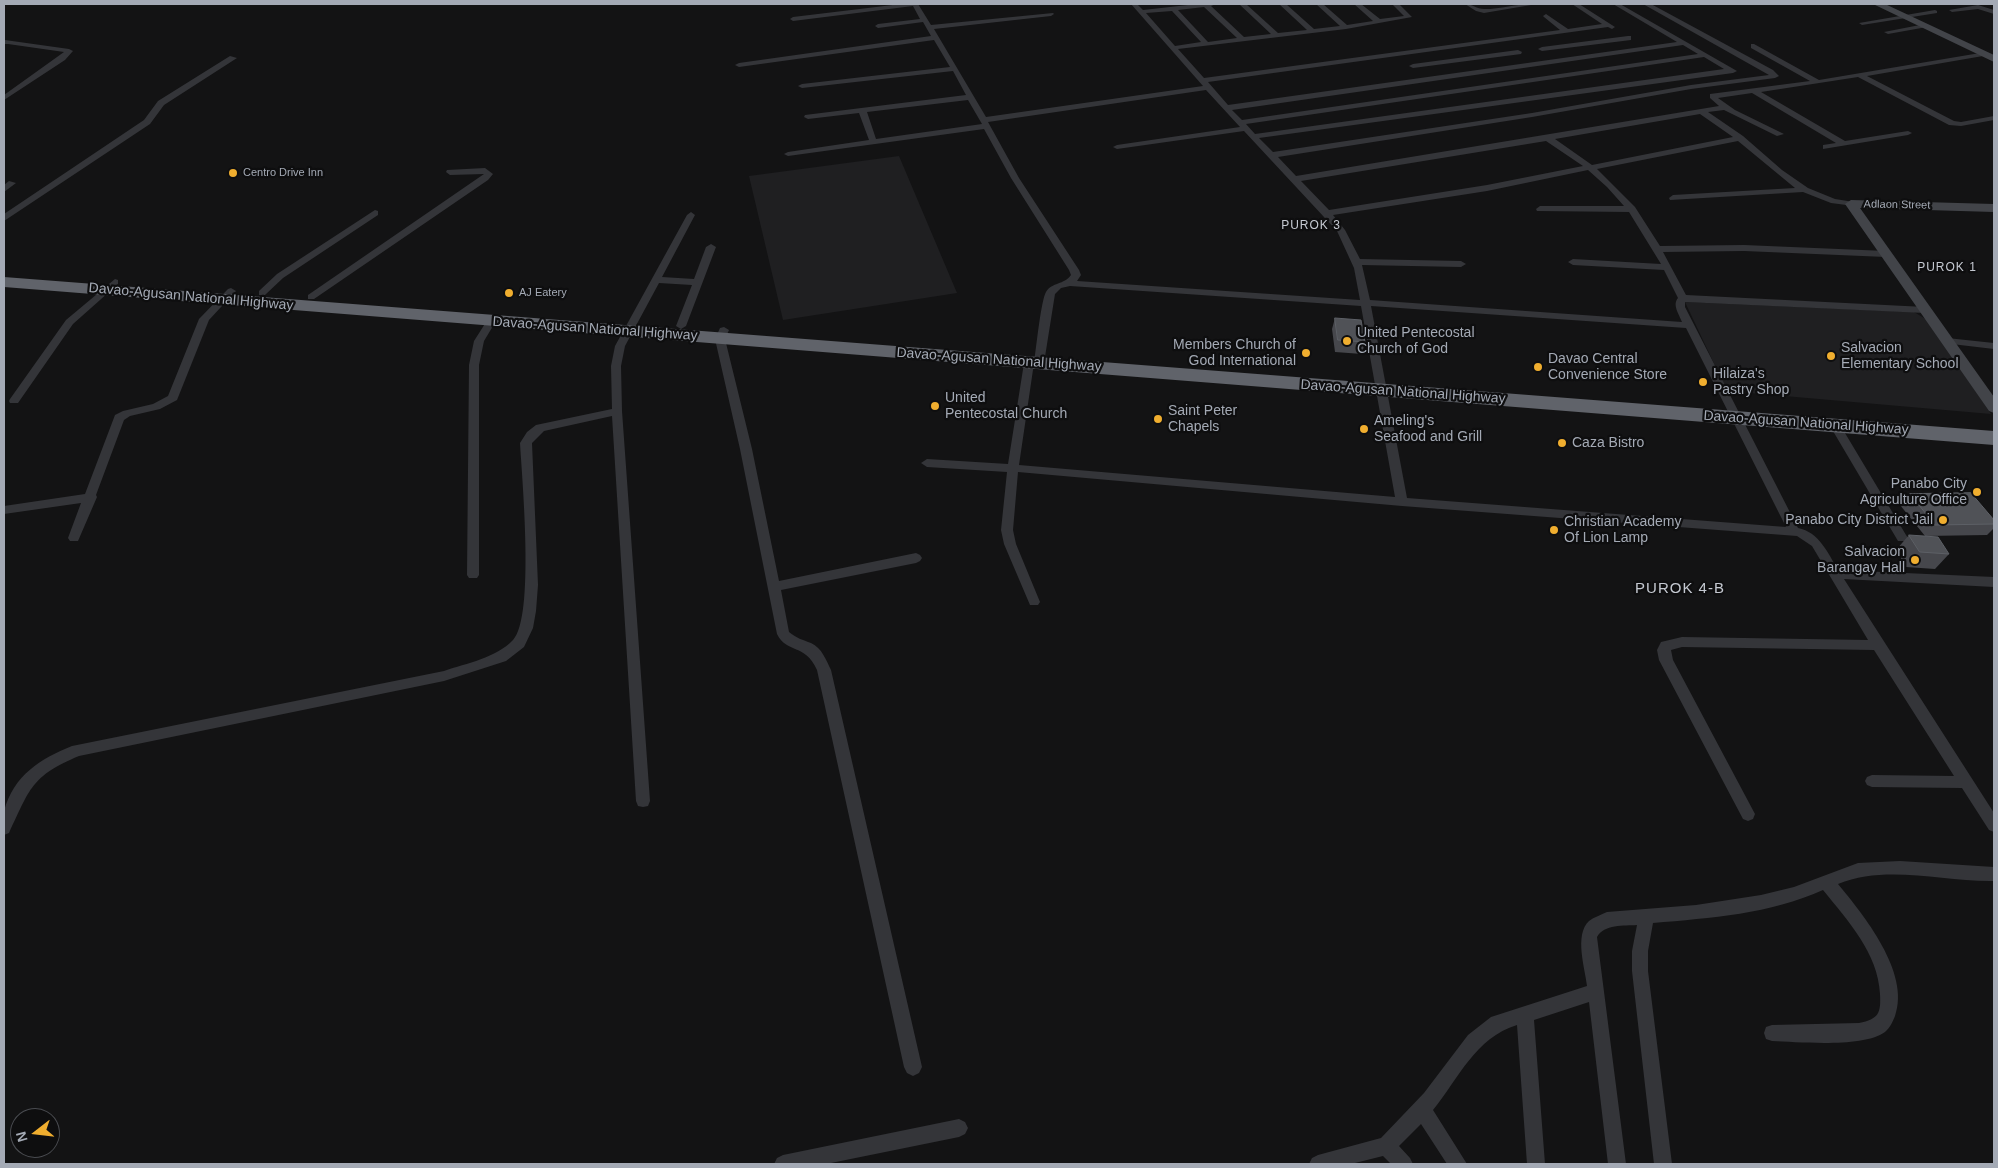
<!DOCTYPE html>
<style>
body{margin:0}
#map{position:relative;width:1998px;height:1168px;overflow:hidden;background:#131314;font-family:Arial,sans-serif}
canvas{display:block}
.frame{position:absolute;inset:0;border:5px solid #a4aab5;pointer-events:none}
.north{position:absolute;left:10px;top:1108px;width:50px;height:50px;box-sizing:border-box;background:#0e0e0f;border:1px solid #4a4c51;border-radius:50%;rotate:254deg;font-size:14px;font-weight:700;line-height:20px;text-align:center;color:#a4aab5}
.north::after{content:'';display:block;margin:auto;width:18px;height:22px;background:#f0ae2f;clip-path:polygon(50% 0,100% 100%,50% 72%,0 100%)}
</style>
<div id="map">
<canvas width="1998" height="1168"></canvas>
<div class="frame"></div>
<div class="north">N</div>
</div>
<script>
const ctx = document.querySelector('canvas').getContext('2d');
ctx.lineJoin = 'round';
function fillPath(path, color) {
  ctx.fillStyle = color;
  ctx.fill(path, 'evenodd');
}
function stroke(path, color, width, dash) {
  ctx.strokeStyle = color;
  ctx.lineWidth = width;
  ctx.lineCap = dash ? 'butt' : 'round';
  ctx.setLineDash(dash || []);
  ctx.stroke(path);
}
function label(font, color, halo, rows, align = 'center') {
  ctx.font = font + ' Arial,sans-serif';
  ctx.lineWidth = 4.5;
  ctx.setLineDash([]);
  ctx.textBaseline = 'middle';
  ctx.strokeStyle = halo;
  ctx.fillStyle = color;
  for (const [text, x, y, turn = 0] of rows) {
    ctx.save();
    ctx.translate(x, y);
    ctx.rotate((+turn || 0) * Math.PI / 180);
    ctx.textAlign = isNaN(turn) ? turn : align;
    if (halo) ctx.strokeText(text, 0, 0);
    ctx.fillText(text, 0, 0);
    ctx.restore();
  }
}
fillPath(new Path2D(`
 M 899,156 L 957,293 L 783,320 L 749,176 Z
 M 1685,302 L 1914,312 L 1929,321 L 1991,414 L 1727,391 Z`), '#1f1f21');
fillPath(new Path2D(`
 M 901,4 L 918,4 L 931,25 L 1053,13 L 1054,14 L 1051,16 L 934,29 L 986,117 L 1203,86 L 1131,4 L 1137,4 L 1143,10 L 1197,4 L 1216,4 L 1211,6 L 1244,37 L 1271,34 L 1239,4 L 1246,4 L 1278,33 L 1307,30 L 1279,4 L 1286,4 L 1314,29 L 1340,26 L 1316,4 L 1323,4 L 1347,25 L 1373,21 L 1354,4 L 1361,4 L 1380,19 L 1404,16 L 1392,4 L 1399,4 L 1412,17 L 1346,29 L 1178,49 L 1204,78 L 1560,30 L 1544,17 L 1543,16 L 1546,14 L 1568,29 L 1602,24 L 1572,4 L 1579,4 L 1615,27 L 1612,29 L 1608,27 L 1208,82 L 1228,105 L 1677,42 L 1613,4 L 1620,4 L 1737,71 L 1733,73 L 1259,138 L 1273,152 L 1532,113 L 1691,85 L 1769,75 L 1643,4 L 1651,4 L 1773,70 L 1779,76 L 1775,78 L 1691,89 L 1532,117 L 1278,157 L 1296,176 L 1719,106 L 1710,98 L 1710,94 L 1810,81 L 1751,48 L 1751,44 L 1754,44 L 1819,80 L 1986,52 L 1987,54 L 1983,56 L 1867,76 L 1954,121 L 1961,122 L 1994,116 L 1994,120 L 1961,126 L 1949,125 L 1858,77 L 1761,92 L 1845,141 L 1908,131 L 1912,133 L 1908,135 L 1823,149 L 1823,145 L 1836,143 L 1752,93 L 1718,98 L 1735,110 L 1784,134 L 1777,136 L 1724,110 L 1708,112 L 1743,136 L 1782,170 L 1808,188 L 1835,199 L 1854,202 L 1854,206 L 1831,203 L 1803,192 L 1670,200 L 1669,198 L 1673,195 L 1795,188 L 1738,141 L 1597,169 L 1635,207 L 1660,246 L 1744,245 L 1886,251 L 1891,254 L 1886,257 L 1744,251 L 1663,252 L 1686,295 L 1925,307 L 1930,310 L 1925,313 L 1685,302 L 1685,307 L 1798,528 C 1819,532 1828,553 1838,570 L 1994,577 L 1994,587 L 1844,579 L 1994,813 L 1994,832 L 1989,830 L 1962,788 L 1872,787 L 1867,785 L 1865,781 L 1867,777 L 1872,775 L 1954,776 L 1874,650 L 1682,647 L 1671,650 L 1673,660 L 1755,814 L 1753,819 L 1748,821 L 1743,819 L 1659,660 L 1657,650 L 1661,642 L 1682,637 L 1868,640 L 1812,546 L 1797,536 L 1402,506 L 1018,472 L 1013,530 L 1016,544 L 1040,602 L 1038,605 L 1030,605 L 1004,544 L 1001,530 L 1007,472 L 927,467 L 921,463 L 927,459 L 1008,464 L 1024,363 L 1029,360 L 1034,363 C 1036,350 1041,300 1046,292 C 1052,282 1064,285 1071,275 L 1069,270 L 1011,178 L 984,129 L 788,156 L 784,154 L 788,152 L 869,140 L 859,113 L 808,119 L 804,117 L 805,115 L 966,95 L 953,71 L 802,88 L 798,86 L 802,84 L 950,67 L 934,40 L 739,67 L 735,65 L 739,63 L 931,36 L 923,22 L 878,28 L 875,26 L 878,24 L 920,19 L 913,6 L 793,21 L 790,19 L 793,17 ZM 1204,7 L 1237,38 L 1208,42 L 1178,10 ZM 1172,11 L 1201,42 L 1175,46 L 1146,13 ZM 1683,45 L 1698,54 L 1242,120 L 1232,110 ZM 1704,57 L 1724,69 L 1255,134 L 1246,124 ZM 1206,90 L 1240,127 L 1117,145 L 1113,147 L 1117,149 L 1244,131 L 1337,231 L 1354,268 L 1360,300 L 1077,281 L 1081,275 L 1079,270 L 1019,178 L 988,122 ZM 968,100 L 982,124 L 876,139 L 867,112 ZM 1700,114 L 1733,137 L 1592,165 L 1555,139 ZM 1546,141 L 1583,166 L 1487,185 L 1329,210 L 1301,181 ZM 1588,170 L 1607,187 L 1624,206 L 1540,206 L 1536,209 L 1537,211 L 1629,212 L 1661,264 L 1573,259 L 1568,262 L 1573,265 L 1664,270 L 1678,298 C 1672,305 1679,314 1682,322 L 1370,300 L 1362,265 L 1461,267 L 1466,264 L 1461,261 L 1360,259 L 1345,230 L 1333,215 L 1487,191 ZM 1070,286 L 1361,306 L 1395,497 L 1019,465 L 1034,363 L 1039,366 L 1044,363 L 1055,294 L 1061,288 ZM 1371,306 L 1686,328 L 1786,527 L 1407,498 Z
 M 1465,4 C 1472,4 1477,9 1484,9 C 1502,9 1519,3 1537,4 L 1484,13 L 1476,11 Z
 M 1978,5 L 1994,10 L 1994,14 L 1978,9 L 1952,12 L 1949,10 Z
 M 1935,10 L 1937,11 L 1937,13 L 1862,25 L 1859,23 Z
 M 1925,24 L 1927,25 L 1927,27 L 1888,34 L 1884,32 Z
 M 1628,36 L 1631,36 L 1631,40 L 1542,51 L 1538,49 L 1542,47 Z
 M 5,40 L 69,49 L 73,51 L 65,60 L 4,100 L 4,95 L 64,52 L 8,44 L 5,44 Z
 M 1518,50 L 1522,52 L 1521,54 L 1413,68 L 1409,66 L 1413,64 Z
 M 230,56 L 237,58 L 164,105 L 150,124 L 4,221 L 4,214 L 144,120 L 158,101 Z
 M 485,168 L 493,174 L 488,180 L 314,299 L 308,299 L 308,295 L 484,174 L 450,175 L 446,172 L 447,170 Z
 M 9,181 L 16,183 L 4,192 L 4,185 Z
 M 375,210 L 378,211 L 378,215 L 283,278 L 265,295 L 259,295 L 259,291 L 277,274 Z
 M 691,212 L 695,215 L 662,277 L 694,279 L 706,247 L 711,244 L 716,247 L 686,326 L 681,329 L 676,326 L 692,285 L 659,283 L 625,346 L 621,366 L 622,411 L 650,801 L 648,806 L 643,807 L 638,806 L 636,801 L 612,416 L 544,431 L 532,443 L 538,585 L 536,611 L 533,628 L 524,647 L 506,661 L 444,681 L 79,756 C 31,776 30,789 9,833 L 4,835 C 4,827 2,818 4,811 C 14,775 40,759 72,746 L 444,671 C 467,663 496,658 513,640 C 535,617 522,479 520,443 L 527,432 L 536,425 L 612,409 L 611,366 L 615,346 L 687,215 Z
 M 115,279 L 118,280 L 118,284 L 73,324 L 18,403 L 10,403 L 9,401 L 10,399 L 66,320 Z
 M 231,288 L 236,291 L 234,293 L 209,320 L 177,400 L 160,409 L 130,416 L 124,420 L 96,495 L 97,497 L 78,541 L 70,541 L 68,538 L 81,503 L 4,514 L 4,506 L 85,494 L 115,415 L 123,411 L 153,404 L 168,396 L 199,319 L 228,289 Z
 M 491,318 L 496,321 L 484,341 L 479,365 L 479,575 L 477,578 L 469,578 L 467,575 L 469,365 L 474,341 L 488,319 Z
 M 724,327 L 729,330 L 725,339 L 752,449 L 779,581 L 916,553 L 920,555 L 922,558 L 920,561 L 916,563 L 781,590 L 789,632 C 796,638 803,640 811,643 C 822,648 826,660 831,670 L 922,1067 L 919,1073 L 913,1076 L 907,1073 L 904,1067 L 817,670 C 805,643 787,654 777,634 L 740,449 L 715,339 L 720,328 Z
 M 1947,338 L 1994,343 L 1994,349 L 1943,343 L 1943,339 Z
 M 1835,422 L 1839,423 L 1906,535 L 1908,538 L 1906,541 L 1898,541 L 1830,426 Z
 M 1900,861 L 1994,867 L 1994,881 C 1943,882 1887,864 1838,884 C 1863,914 1911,973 1895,1016 C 1893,1021 1890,1028 1885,1032 C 1863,1048 1800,1042 1772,1041 L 1766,1039 L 1764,1033 L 1766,1027 L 1772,1025 L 1859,1023 C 1879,1019 1881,1013 1880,994 C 1878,953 1848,921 1823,890 C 1770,914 1711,918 1653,923 L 1648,951 L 1648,971 L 1672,1164 L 1654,1164 L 1632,971 L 1632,951 L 1637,925 C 1624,926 1604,924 1597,937 L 1626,1164 L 1608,1164 L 1589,1002 L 1534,1020 L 1545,1164 L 1527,1164 L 1517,1025 C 1475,1038 1459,1078 1433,1110 L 1467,1164 L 1447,1164 L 1421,1124 L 1399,1146 L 1410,1158 L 1413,1164 L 1391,1164 L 1383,1156 L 1351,1164 L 1309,1164 L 1312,1158 L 1318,1155 L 1381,1138 L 1424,1093 L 1468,1035 L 1491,1017 L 1587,986 C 1585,968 1574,935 1589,921 C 1594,917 1601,915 1607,912 L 1696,905 L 1761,895 L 1794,887 L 1858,863 Z
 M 959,1119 L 965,1122 L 968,1128 L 965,1134 L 959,1137 L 826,1164 L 774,1164 L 777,1158 L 783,1155 Z`), '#343539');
fillPath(new Path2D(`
 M 1873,4 L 1885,4 L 1994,55 L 1994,62 Z
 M 1851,200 L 1994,204 L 1994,212 L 1860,208 L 1994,397 L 1994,413 L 1989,411 L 1845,204 Z`), '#424449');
fillPath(new Path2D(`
 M 4,277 L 1994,431 L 1994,445 L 4,287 Z`), '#60636a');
fillPath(new Path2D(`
 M 1335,318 L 1365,342 L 1362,354 L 1335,352 L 1332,329 Z
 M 1910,494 L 1994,520 L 1994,528 L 1987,535 L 1925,536 L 1900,505 Z
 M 1909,535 L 1949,554 L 1935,569 L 1906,567 L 1896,550 Z`), '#46474c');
const building = new Path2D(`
 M 1335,318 L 1361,320 L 1365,342 L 1338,340 Z
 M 1971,493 L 1994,520 L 1994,524 L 1935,525 L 1910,494 Z
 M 1909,535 L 1938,537 L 1949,554 L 1920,552 Z`);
fillPath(building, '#505257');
stroke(building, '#5d6066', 1);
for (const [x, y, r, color] of [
 [233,173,5,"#f0ae2f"],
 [509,293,5,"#f0ae2f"],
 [1347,341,5,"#f0ae2f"],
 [1306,353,5,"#f0ae2f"],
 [1831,356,5,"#f0ae2f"],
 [1538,367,5,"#f0ae2f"],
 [1703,382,5,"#f0ae2f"],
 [935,406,5,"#f0ae2f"],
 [1158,419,5,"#f0ae2f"],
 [1364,429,5,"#f0ae2f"],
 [1562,443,5,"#f0ae2f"],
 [1977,492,5,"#f0ae2f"],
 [1943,520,5,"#f0ae2f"],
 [1554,530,5,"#f0ae2f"],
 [1915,560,5,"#f0ae2f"]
]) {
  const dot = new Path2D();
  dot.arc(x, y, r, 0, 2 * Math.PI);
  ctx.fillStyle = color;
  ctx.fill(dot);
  stroke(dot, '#0e0e0f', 2);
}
label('11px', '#a4aab5', '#0e0e0f', [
 ["Centro Drive Inn",243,173],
 ["AJ Eatery",519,293]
], 'left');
label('11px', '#a4aab5', '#0e0e0f', [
 ["Adlaon Street",1897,205,1]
]);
ctx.letterSpacing = '1px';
label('12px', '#c5c9d1', '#0e0e0f', [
 ["PUROK 3",1311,226],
 ["PUROK 1",1947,268]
]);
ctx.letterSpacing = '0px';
label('14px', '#a4aab5', '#0e0e0f', [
 ["Davao-Agusan National Highway",191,297,5],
 ["Davao-Agusan National Highway",595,329,4],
 ["Davao-Agusan National Highway",999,360,4],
 ["Davao-Agusan National Highway",1403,392,4],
 ["Davao-Agusan National Highway",1806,423,4]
]);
label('14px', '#a4aab5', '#0e0e0f', [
 ["United Pentecostal",1357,333],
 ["Church of God",1357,349],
 ["Members Church of",1296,345,"right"],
 ["God International",1296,361,"right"],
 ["Salvacion",1841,348],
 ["Elementary School",1841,364],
 ["Davao Central",1548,359],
 ["Convenience Store",1548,375],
 ["Hilaiza's",1713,374],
 ["Pastry Shop",1713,390],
 ["United",945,398],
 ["Pentecostal Church",945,414],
 ["Saint Peter",1168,411],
 ["Chapels",1168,427],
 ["Ameling's",1374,421],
 ["Seafood and Grill",1374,437],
 ["Caza Bistro",1572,443],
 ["Panabo City",1967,484,"right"],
 ["Agriculture Office",1967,500,"right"],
 ["Panabo City District Jail",1933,520,"right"],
 ["Christian Academy",1564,522],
 ["Of Lion Lamp",1564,538],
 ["Salvacion",1905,552,"right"],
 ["Barangay Hall",1905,568,"right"]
], 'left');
ctx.letterSpacing = '1px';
label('15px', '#c5c9d1', '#0e0e0f', [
 ["PUROK 4-B",1680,589]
]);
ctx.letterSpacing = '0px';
</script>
